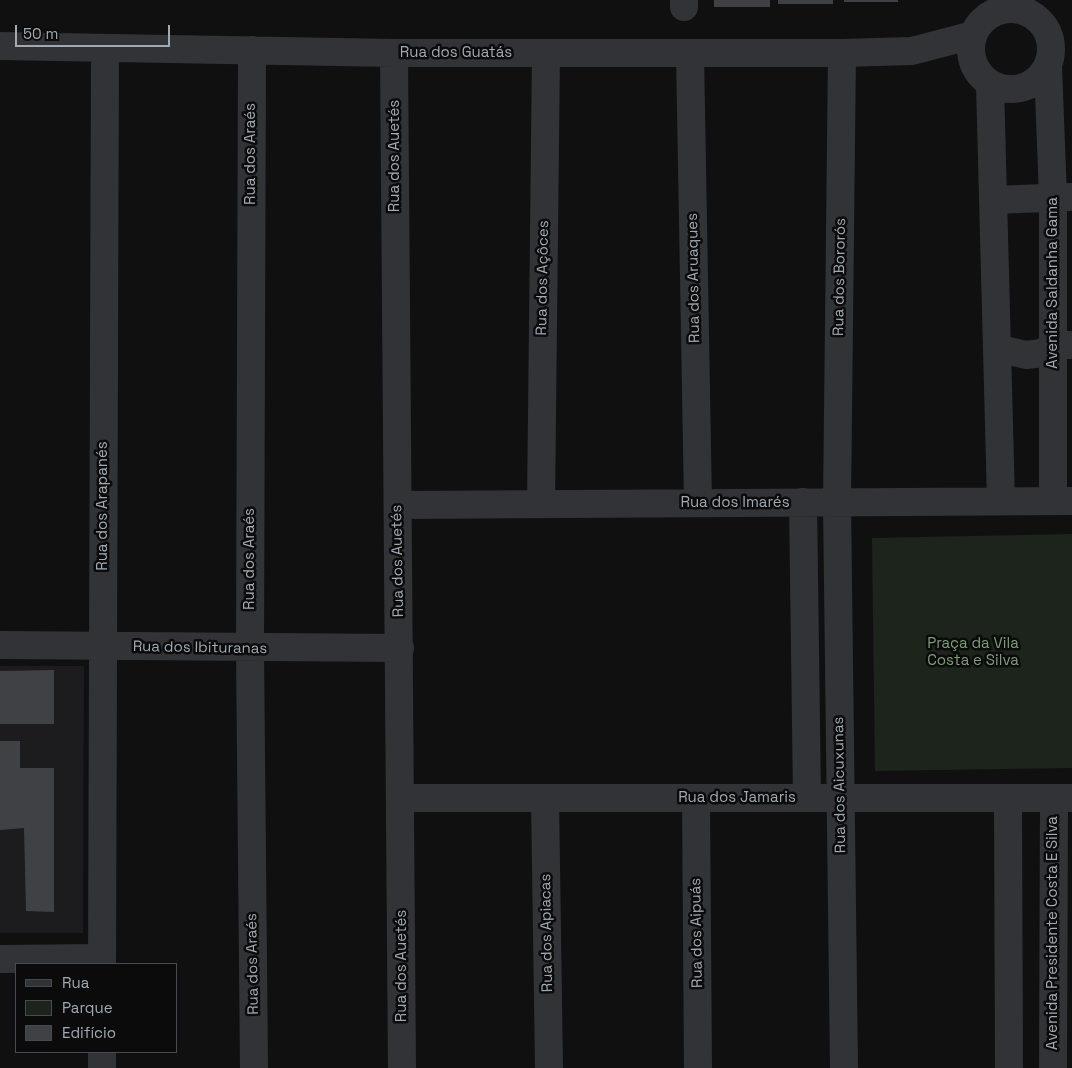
<!DOCTYPE html>
<meta charset="utf-8">
<style>
body{margin:0}
#map{position:relative;width:1072px;height:1068px;overflow:hidden;background:#101011;font-family:"Space Grotesk",sans-serif}
canvas{display:block}
.legend{position:absolute;left:15px;top:963px;width:162px;height:90px;box-sizing:border-box;background:#0b0b0c;border:1px solid #474b4f;margin:0;padding:6px 9px;list-style:none;font-size:15px;color:#a1aab3}
.legend li{display:flex;align-items:center;gap:10px;height:25px}
.legend b{width:25px;border:1px solid #474b4f}
.scale{position:absolute;left:15px;top:25px;width:155px;height:22px;box-sizing:border-box;border:2px solid #a1aab3;border-top:0;padding-left:6px;font-size:15px;line-height:18px;white-space:nowrap;color:#a1aab3;-webkit-text-stroke:4px #0b0b0c;paint-order:stroke}
</style>
<div id="map">
<canvas width="1072" height="1068"></canvas>
<ul class="legend">
<li><b style="height:6px;background:#313337"></b>Rua</li>
<li><b style="height:14px;background:#1d241c"></b>Parque</li>
<li><b style="height:14px;background:#3f4145"></b>Edifício</li>
</ul>
<div class="scale">50 m</div>
</div>
<script>
const ctx = document.querySelector('canvas').getContext('2d');
ctx.lineJoin = 'round';
function fillPath(path, color) {
  ctx.fillStyle = color;
  ctx.fill(path, 'evenodd');
}
function stroke(path, color, width, dash) {
  ctx.strokeStyle = color;
  ctx.lineWidth = width;
  ctx.lineCap = dash ? 'butt' : 'round';
  ctx.setLineDash(dash || []);
  ctx.stroke(path);
}
function label(font, color, halo, rows, align = 'center') {
  ctx.font = font + ' "Space Grotesk",sans-serif';
  ctx.lineWidth = 5;
  ctx.setLineDash([]);
  ctx.textBaseline = 'middle';
  ctx.strokeStyle = halo;
  ctx.fillStyle = color;
  for (const [text, x, y, turn = 0] of rows) {
    ctx.save();
    ctx.translate(x, y);
    ctx.rotate((+turn || 0) * Math.PI / 180);
    ctx.textAlign = isNaN(turn) ? turn : align;
    if (halo) ctx.strokeText(text, 0, 0);
    ctx.fillText(text, 0, 0);
    ctx.restore();
  }
}
fillPath(new Path2D(`
 M 0,666 L 84,666 L 83,933 L 0,933 Z`), '#1c1c1e');
fillPath(new Path2D(`
 M 1072,534 L 1072,768 L 875,771 L 872,538 Z`), '#1d241c');
fillPath(new Path2D(`
 M 714,0 L 770,0 L 770,7 L 714,7 Z
 M 778,0 L 833,0 L 833,4 L 778,4 Z
 M 844,0 L 898,0 L 898,2 L 844,2 Z
 M 54,670 L 54,724 L 0,724 L 0,671 Z
 M 0,741 L 20,741 L 20,768 L 54,768 L 54,912 L 26,911 L 24,828 L 0,830 Z`), '#3f4145');
stroke(new Path2D(`
 M 684,7 L 684,0
 M971 49a40 40 0 1 1 80 0a40 40 0 1 1-80 0Z
 M 0,46 L 394,53 L 842,53 L 912,51 L 973,35
 M 252,50 L 250,649 L 254,1068
 M 394,53 L 402,1068
 M 690,53 L 698,503
 M 842,53 L 837,502 L 844,1068
 M 1048,66 L 1053,197 L 1053,501
 M 990,84 L 1001,501
 M 994,200 L 1071,197
 M 997,348 L 1026,355 L 1042,353 L 1054,345 L 1069,345
 M 803,502 L 807,798
 M 541,504 L 546,53
 M 398,505 L 1072,501
 M 0,645 L 400,648
 M 401,798 L 1072,798
 M 545,798 L 549,1068
 M 696,798 L 698,1068
 M 1008,798 L 1009,1068
 M 0,959 L 102,958
 M 102,964 L 105,48
 M 102,1052 L 102,1068
 M 1053,1068 L 1054,798`), '#313337', 28);
label('15px', '#a1aab3', '#0b0b0c', [
 ["Rua dos Guatás",456,53],
 ["Rua dos Araés",251,154,-90],
 ["Rua dos Auetés",395,156,-90],
 ["Rua dos Bororós",840,277,-89],
 ["Rua dos Açôces",543,278,-89],
 ["Rua dos Aruaques",694,278,-91],
 ["Avenida Saldanha Gama",1053,283,-90],
 ["Rua dos Imarés",735,503],
 ["Rua dos Arapanés",103,506,-90],
 ["Rua dos Araés",250,559,-90],
 ["Rua dos Auetés",398,561,-91],
 ["Rua dos Ibituranas",200,648,1],
 ["Rua dos Aicuxunas",840,785,-91],
 ["Rua dos Jamaris",737,798],
 ["Rua dos Apiacas",547,933,-91],
 ["Rua dos Aipuás",697,933,-91],
 ["Avenida Presidente Costa E Silva",1053,933,-90],
 ["Rua dos Araés",253,964,-91],
 ["Rua dos Auetés",402,966,-90]
]);
label('15px', '#7d9f77', '#0b0b0c', [
 ["Praça da Vila",973,644],
 ["Costa e Silva",973,661]
]);
</script>
